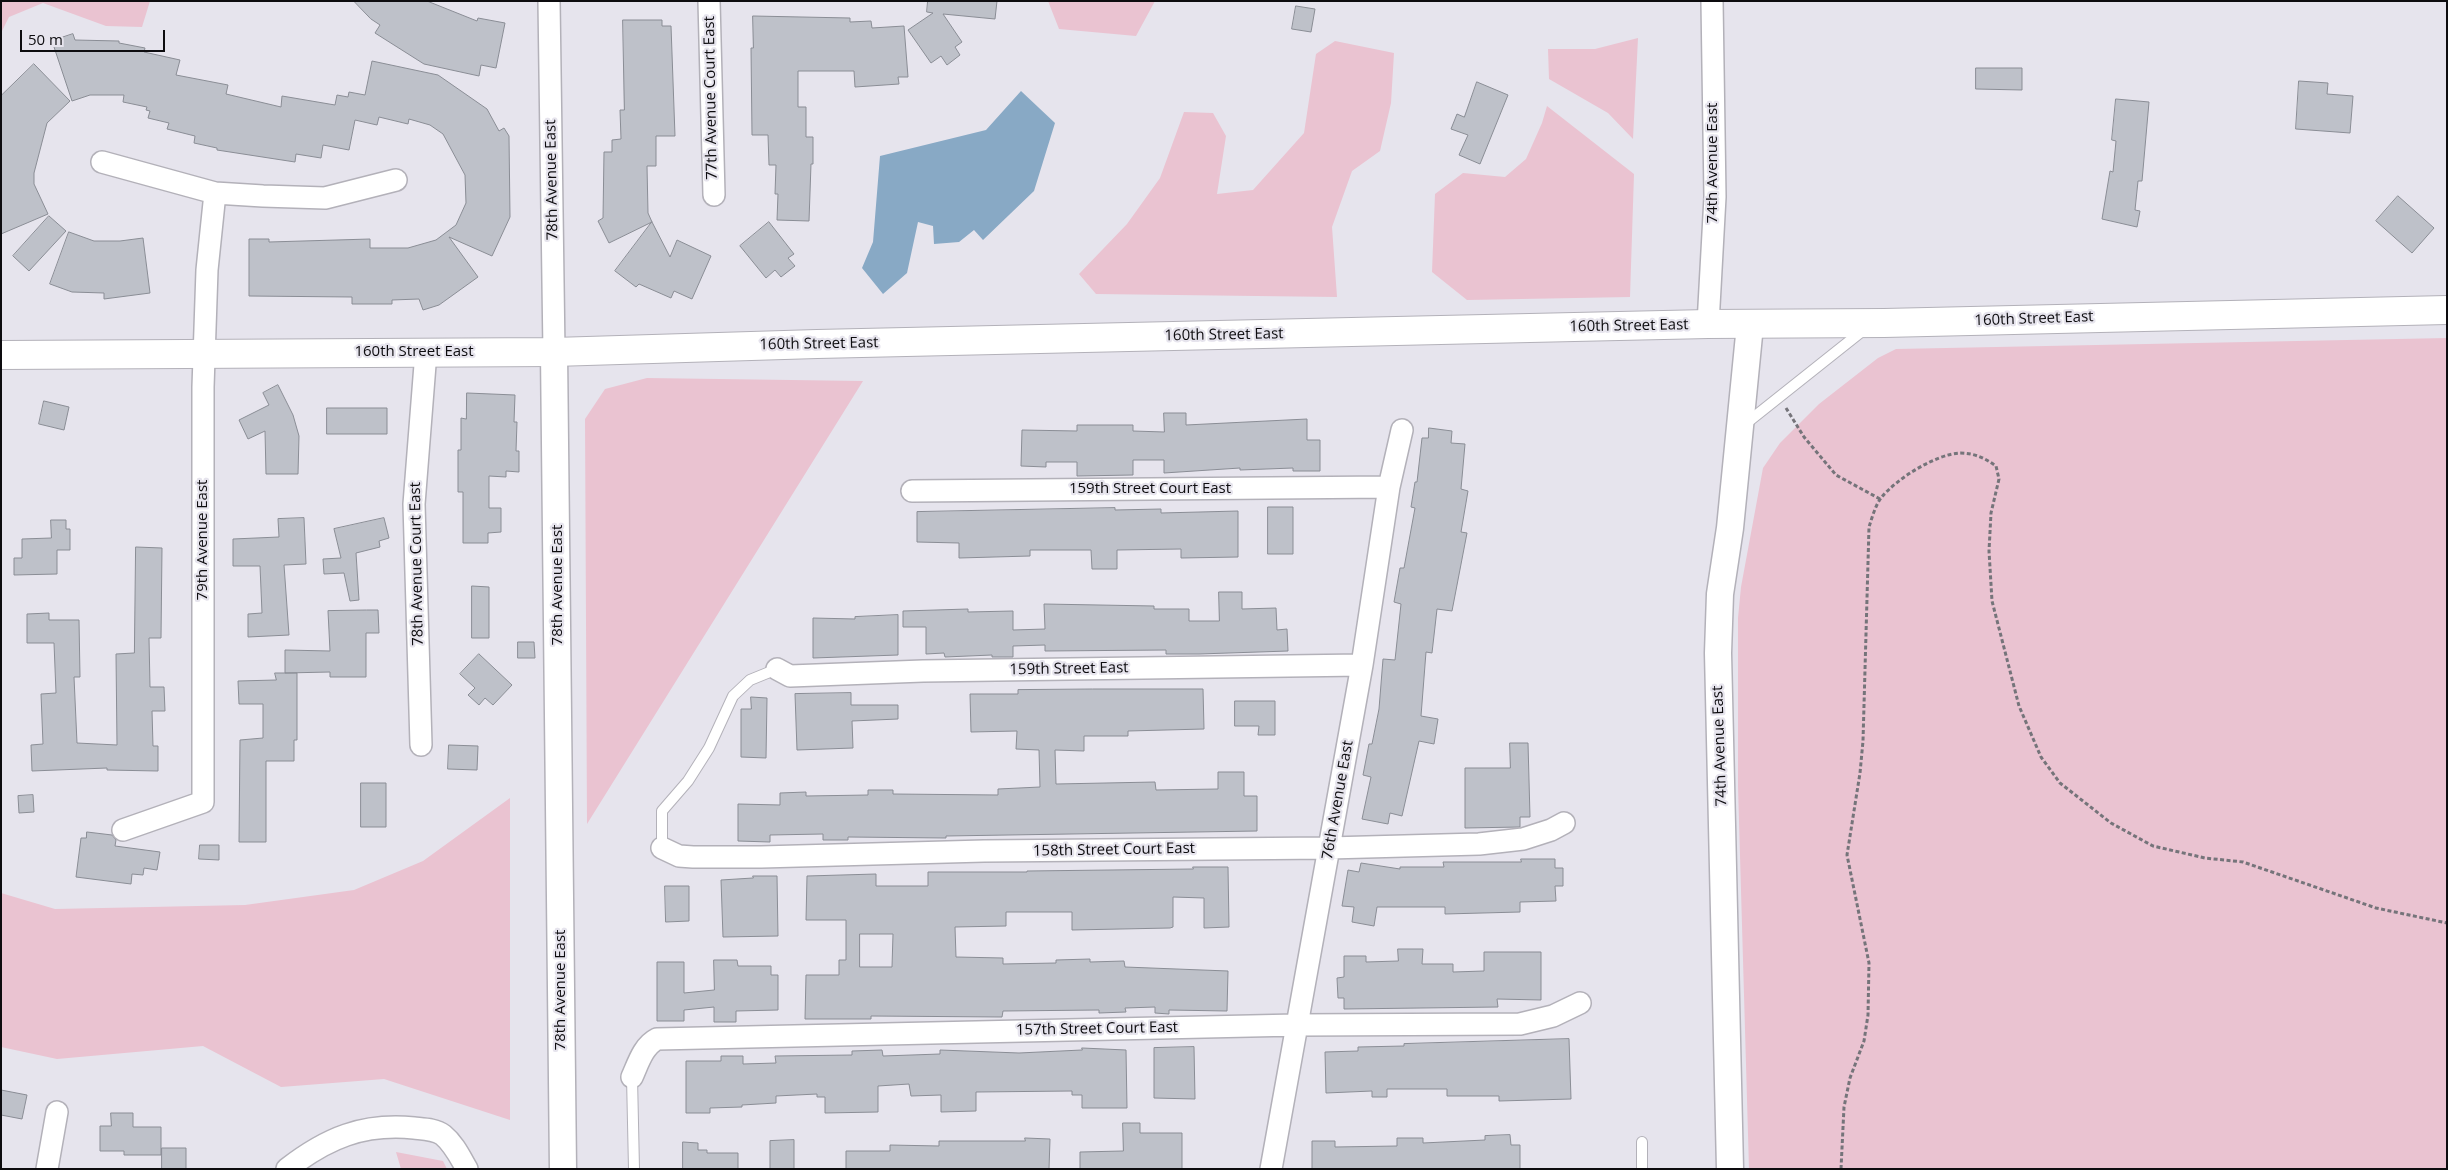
<!DOCTYPE html>
<style>
body{margin:0}
#map{position:relative;width:2448px;height:1170px;overflow:hidden;background:#e6e4ed;font-family:"Open Sans",sans-serif}
canvas{display:block}
.frame{position:absolute;inset:0;border:2px solid #0d0c0f;pointer-events:none}
.scale{position:absolute;left:20px;top:30px;width:145px;height:22px;box-sizing:border-box;border:2px solid #0d0c0f;border-top:0;padding-left:6px;font-size:15px;line-height:18px;white-space:nowrap;color:#0d0c0f;-webkit-text-stroke:4px #e6e4ed;paint-order:stroke}
</style>
<div id="map">
<canvas width="2448" height="1170"></canvas>
<div class="frame"></div>
<div class="scale">50 m</div>
</div>
<script>
const ctx = document.querySelector('canvas').getContext('2d');
ctx.lineJoin = 'round';
function fillPath(path, color) {
  ctx.fillStyle = color;
  ctx.fill(path, 'evenodd');
}
function stroke(path, color, width, dash) {
  ctx.strokeStyle = color;
  ctx.lineWidth = width;
  ctx.lineCap = dash ? 'butt' : 'round';
  ctx.setLineDash(dash || []);
  ctx.stroke(path);
}
function label(font, color, halo, rows, align = 'center') {
  ctx.font = font + ' "Open Sans",sans-serif';
  ctx.lineWidth = 4.5;
  ctx.setLineDash([]);
  ctx.textBaseline = 'middle';
  ctx.strokeStyle = halo;
  ctx.fillStyle = color;
  for (const [text, x, y, turn = 0] of rows) {
    ctx.save();
    ctx.translate(x, y);
    ctx.rotate((+turn || 0) * Math.PI / 180);
    ctx.textAlign = isNaN(turn) ? turn : align;
    if (halo) ctx.strokeText(text, 0, 0);
    ctx.fillText(text, 0, 0);
    ctx.restore();
  }
}
fillPath(new Path2D(`
 M 1,1 L 150,1 L 142,27 L 106,26 L 43,3 L 9,17 L 1,33 Z
 M 1048,1 L 1155,1 L 1136,36 L 1059,29 Z
 M 1638,38 L 1633,139 L 1608,113 L 1549,79 L 1548,49 L 1595,49 Z
 M 1335,41 L 1394,53 L 1391,103 L 1380,151 L 1352,171 L 1332,227 L 1337,297 L 1096,294 L 1079,274 L 1127,224 L 1160,178 L 1184,112 L 1213,113 L 1226,136 L 1217,194 L 1253,190 L 1304,133 L 1316,54 Z
 M 1547,106 L 1634,174 L 1630,297 L 1467,300 L 1432,272 L 1435,194 L 1463,173 L 1505,177 L 1526,159 L 1542,123 Z
 M 2447,338 L 2447,1169 L 1749,1169 L 1738,786 L 1738,618 L 1741,587 L 1763,468 L 1780,443 L 1819,404 L 1878,358 L 1896,349 Z
 M 647,378 L 863,381 L 587,824 L 585,419 L 605,389 Z
 M 510,798 L 510,1120 L 384,1079 L 281,1087 L 203,1046 L 57,1059 L 1,1047 L 1,893 L 55,909 L 245,905 L 354,890 L 423,861 Z
 M 396,1152 L 443,1161 L 447,1169 L 401,1169 Z`), '#eac3d1');
fillPath(new Path2D(`
 M 1021,91 L 1055,123 L 1034,191 L 983,240 L 974,230 L 959,242 L 934,244 L 933,226 L 918,222 L 907,273 L 883,294 L 862,268 L 873,242 L 880,156 L 986,130 Z`), '#88a9c5');
const building = new Path2D(`
 M 354,1 L 427,1 L 477,21 L 478,18 L 505,23 L 496,68 L 481,65 L 479,76 L 424,64 L 375,33 L 380,25 L 371,19 Z
 M 928,1 L 997,1 L 995,19 L 943,14 L 962,42 L 955,47 L 960,55 L 947,65 L 941,56 L 931,63 L 908,30 L 933,13 L 927,12 Z
 M 1296,6 L 1315,9 L 1311,32 L 1292,29 Z
 M 753,16 L 850,18 L 850,22 L 871,21 L 872,28 L 904,26 L 908,77 L 898,77 L 899,84 L 855,87 L 854,71 L 798,71 L 798,107 L 806,107 L 806,137 L 813,137 L 813,164 L 811,164 L 809,221 L 777,220 L 778,194 L 775,194 L 776,165 L 769,165 L 768,135 L 752,135 L 751,48 L 753,48 Z
 M 623,20 L 662,20 L 662,26 L 671,26 L 675,136 L 656,136 L 656,166 L 647,166 L 648,213 L 652,222 L 609,243 L 598,221 L 603,218 L 604,152 L 612,152 L 612,140 L 621,139 L 620,110 L 624,110 Z
 M 73,34 L 75,40 L 119,41 L 119,43 L 145,48 L 144,52 L 180,60 L 176,75 L 228,85 L 226,94 L 281,107 L 282,96 L 335,105 L 337,95 L 348,97 L 349,92 L 365,95 L 372,61 L 438,75 L 487,109 L 499,131 L 504,128 L 509,136 L 510,217 L 492,256 L 449,237 L 478,277 L 439,305 L 423,310 L 419,299 L 392,300 L 392,304 L 352,304 L 352,297 L 249,296 L 249,239 L 269,239 L 269,242 L 370,239 L 370,248 L 408,248 L 436,240 L 456,225 L 466,203 L 465,175 L 443,134 L 430,125 L 409,119 L 408,124 L 379,117 L 377,125 L 355,120 L 349,150 L 323,145 L 321,158 L 296,154 L 295,162 L 217,150 L 217,148 L 194,143 L 195,136 L 167,129 L 169,123 L 148,118 L 150,111 L 146,110 L 147,107 L 123,102 L 124,95 L 90,95 L 72,101 L 52,41 Z
 M 34,64 L 70,101 L 47,123 L 34,173 L 34,184 L 48,214 L 1,234 L 1,96 Z
 M 1976,68 L 2022,68 L 2022,90 L 1976,89 Z
 M 2299,81 L 2328,83 L 2327,94 L 2353,96 L 2350,133 L 2296,129 Z
 M 1477,82 L 1508,95 L 1480,164 L 1459,155 L 1468,135 L 1451,129 L 1457,114 L 1464,117 Z
 M 2116,99 L 2149,102 L 2142,181 L 2138,181 L 2135,210 L 2140,211 L 2137,227 L 2102,219 L 2110,171 L 2113,172 L 2116,141 L 2112,140 Z
 M 2398,196 L 2434,228 L 2412,253 L 2376,221 Z
 M 49,216 L 66,231 L 29,271 L 13,256 Z
 M 652,222 L 670,257 L 677,240 L 711,256 L 692,299 L 674,291 L 671,298 L 639,284 L 636,287 L 615,271 Z
 M 769,222 L 794,254 L 788,258 L 795,266 L 781,277 L 775,270 L 766,278 L 740,246 Z
 M 69,232 L 94,241 L 120,241 L 143,238 L 150,293 L 104,299 L 104,293 L 72,292 L 50,284 Z
 M 278,385 L 293,415 L 299,436 L 298,474 L 266,474 L 265,431 L 248,439 L 239,420 L 269,405 L 263,393 Z
 M 467,393 L 515,395 L 514,422 L 517,422 L 516,451 L 519,451 L 519,472 L 506,471 L 506,477 L 489,476 L 489,508 L 501,508 L 501,532 L 488,533 L 488,543 L 463,543 L 463,492 L 458,492 L 458,450 L 461,450 L 461,418 L 466,419 Z
 M 44,401 L 69,407 L 64,430 L 39,424 Z
 M 327,408 L 387,408 L 387,434 L 327,434 Z
 M 1164,413 L 1186,413 L 1186,425 L 1307,419 L 1307,440 L 1320,440 L 1320,471 L 1293,471 L 1293,468 L 1240,470 L 1240,468 L 1164,473 L 1164,460 L 1133,460 L 1133,475 L 1077,476 L 1077,462 L 1046,462 L 1046,467 L 1021,466 L 1022,430 L 1077,431 L 1077,425 L 1133,425 L 1133,431 L 1164,432 Z
 M 1429,428 L 1452,431 L 1451,443 L 1465,444 L 1461,489 L 1468,491 L 1461,532 L 1467,533 L 1452,611 L 1437,609 L 1432,653 L 1426,652 L 1421,716 L 1438,719 L 1434,744 L 1419,741 L 1402,816 L 1390,813 L 1388,824 L 1362,819 L 1371,777 L 1363,775 L 1369,744 L 1372,744 L 1379,709 L 1383,659 L 1395,660 L 1401,604 L 1394,602 L 1400,568 L 1404,568 L 1415,508 L 1411,507 L 1415,482 L 1417,482 L 1422,438 L 1428,438 Z
 M 1268,507 L 1293,507 L 1293,554 L 1268,554 Z
 M 1115,508 L 1115,510 L 1161,509 L 1161,513 L 1238,511 L 1238,557 L 1181,558 L 1181,549 L 1117,550 L 1117,569 L 1092,569 L 1091,550 L 1030,550 L 1030,556 L 959,558 L 959,543 L 917,542 L 917,512 Z
 M 304,518 L 306,564 L 284,565 L 289,635 L 248,637 L 248,614 L 262,613 L 260,566 L 233,566 L 233,539 L 279,537 L 278,519 Z
 M 384,518 L 389,538 L 379,541 L 380,547 L 356,553 L 359,600 L 350,601 L 344,573 L 324,574 L 323,559 L 341,558 L 334,529 Z
 M 51,520 L 66,520 L 66,529 L 70,529 L 70,550 L 57,550 L 57,574 L 14,575 L 14,558 L 22,558 L 22,539 L 51,538 Z
 M 136,547 L 162,548 L 161,638 L 149,638 L 150,687 L 164,687 L 165,711 L 152,711 L 153,746 L 158,746 L 158,771 L 107,770 L 107,768 L 32,771 L 31,745 L 43,744 L 41,694 L 56,693 L 54,643 L 27,643 L 27,614 L 49,613 L 49,620 L 79,620 L 80,677 L 74,677 L 77,743 L 117,745 L 116,654 L 134,653 Z
 M 472,586 L 489,587 L 489,638 L 472,638 Z
 M 1219,592 L 1242,592 L 1242,609 L 1276,608 L 1277,630 L 1287,629 L 1288,651 L 1199,654 L 1166,654 L 1166,650 L 1045,651 L 1045,645 L 1013,646 L 1013,657 L 992,657 L 992,655 L 945,657 L 944,653 L 926,654 L 926,627 L 903,627 L 903,611 L 968,609 L 968,612 L 1013,611 L 1013,630 L 1045,629 L 1044,604 L 1154,606 L 1154,609 L 1189,609 L 1189,621 L 1219,621 Z
 M 367,610 L 378,610 L 379,633 L 366,633 L 366,677 L 330,677 L 330,672 L 285,673 L 285,650 L 330,651 L 328,611 Z
 M 898,615 L 898,655 L 813,658 L 813,618 L 855,619 L 855,617 Z
 M 518,642 L 534,642 L 535,658 L 518,658 Z
 M 479,654 L 512,685 L 493,705 L 485,698 L 479,705 L 468,695 L 475,688 L 460,674 Z
 M 275,673 L 297,673 L 297,740 L 294,740 L 294,761 L 266,761 L 266,842 L 239,842 L 240,740 L 263,738 L 263,704 L 239,704 L 238,681 L 276,680 Z
 M 1093,689 L 1203,689 L 1204,729 L 1128,731 L 1128,736 L 1084,736 L 1084,751 L 1055,750 L 1056,784 L 1155,782 L 1156,790 L 1218,789 L 1218,772 L 1244,772 L 1244,796 L 1257,796 L 1257,831 L 946,836 L 946,838 L 848,837 L 848,840 L 823,840 L 823,834 L 770,835 L 770,842 L 738,841 L 738,804 L 780,805 L 780,793 L 806,792 L 806,796 L 868,795 L 868,790 L 893,790 L 893,794 L 998,795 L 998,789 L 1040,787 L 1039,750 L 1016,749 L 1017,731 L 971,732 L 970,694 L 1018,694 L 1018,690 Z
 M 851,693 L 851,705 L 898,705 L 898,719 L 852,721 L 853,748 L 797,750 L 795,694 Z
 M 751,697 L 767,698 L 766,758 L 741,757 L 741,709 L 751,709 Z
 M 1235,701 L 1275,701 L 1275,735 L 1258,735 L 1259,726 L 1235,726 Z
 M 1510,743 L 1528,743 L 1530,817 L 1520,817 L 1520,827 L 1465,828 L 1465,768 L 1510,768 Z
 M 449,745 L 478,746 L 477,770 L 448,769 Z
 M 361,783 L 386,783 L 386,827 L 361,827 Z
 M 33,795 L 34,812 L 19,813 L 18,796 Z
 M 87,832 L 112,835 L 116,840 L 115,846 L 160,852 L 157,870 L 144,868 L 143,875 L 132,874 L 131,884 L 76,877 L 81,838 L 86,838 Z
 M 200,845 L 219,845 L 219,860 L 199,859 Z
 M 1521,859 L 1555,859 L 1555,868 L 1563,868 L 1563,886 L 1555,886 L 1556,901 L 1520,902 L 1520,912 L 1445,914 L 1445,907 L 1377,907 L 1374,926 L 1352,922 L 1354,907 L 1342,906 L 1348,870 L 1359,872 L 1361,863 L 1400,869 L 1400,867 L 1444,867 L 1443,862 L 1521,862 Z
 M 1193,867 L 1228,867 L 1229,927 L 1204,928 L 1204,898 L 1173,897 L 1173,927 L 1170,928 L 1072,930 L 1072,912 L 1006,912 L 1006,926 L 955,927 L 956,957 L 1003,958 L 1003,964 L 1056,963 L 1056,960 L 1090,959 L 1090,962 L 1124,961 L 1125,967 L 1228,971 L 1227,1011 L 1169,1010 L 1169,1014 L 1155,1013 L 1155,1007 L 1125,1008 L 1126,1012 L 1099,1013 L 1099,1010 L 1003,1011 L 1002,1017 L 871,1016 L 871,1019 L 805,1019 L 806,975 L 839,975 L 839,960 L 846,960 L 846,920 L 806,920 L 807,876 L 876,874 L 876,886 L 928,886 L 928,872 L 1027,872 L 1027,871 L 1193,869 ZM 860,934 L 893,934 L 892,967 L 860,967 Z
 M 753,876 L 777,876 L 778,936 L 723,937 L 721,880 L 753,878 Z
 M 665,886 L 689,886 L 689,921 L 666,922 Z
 M 1398,949 L 1423,949 L 1422,964 L 1453,964 L 1453,972 L 1484,971 L 1484,952 L 1541,952 L 1541,1000 L 1497,999 L 1498,1007 L 1344,1009 L 1344,998 L 1338,998 L 1337,978 L 1344,977 L 1344,956 L 1366,956 L 1366,962 L 1398,961 Z
 M 714,960 L 737,960 L 738,966 L 771,966 L 771,975 L 778,975 L 778,1010 L 736,1011 L 736,1022 L 714,1022 L 714,1007 L 684,1010 L 684,1021 L 657,1021 L 657,962 L 684,962 L 684,993 L 714,990 Z
 M 1569,1039 L 1571,1099 L 1499,1101 L 1499,1096 L 1447,1096 L 1447,1089 L 1387,1089 L 1387,1097 L 1372,1097 L 1372,1091 L 1326,1093 L 1325,1052 L 1358,1051 L 1358,1047 L 1404,1046 L 1404,1044 Z
 M 1194,1047 L 1195,1099 L 1154,1098 L 1154,1048 Z
 M 1082,1048 L 1126,1050 L 1127,1108 L 1082,1108 L 1082,1095 L 1072,1095 L 1072,1091 L 976,1092 L 976,1111 L 941,1112 L 941,1095 L 911,1096 L 909,1084 L 878,1086 L 878,1112 L 825,1113 L 825,1097 L 817,1097 L 817,1094 L 776,1096 L 776,1103 L 742,1105 L 742,1107 L 710,1108 L 710,1113 L 686,1113 L 686,1061 L 721,1061 L 721,1056 L 743,1056 L 743,1064 L 776,1063 L 775,1056 L 852,1055 L 852,1051 L 882,1050 L 883,1056 L 940,1054 L 940,1050 L 1019,1053 L 1082,1050 Z
 M 1,1090 L 27,1095 L 22,1119 L 1,1115 Z
 M 111,1113 L 133,1113 L 133,1127 L 161,1127 L 161,1155 L 124,1155 L 124,1151 L 100,1151 L 100,1126 L 111,1126 Z
 M 1123,1123 L 1140,1123 L 1140,1133 L 1182,1133 L 1182,1169 L 1080,1169 L 1080,1152 L 1123,1151 Z
 M 1510,1135 L 1511,1145 L 1520,1145 L 1520,1169 L 1312,1169 L 1312,1141 L 1335,1141 L 1335,1147 L 1397,1146 L 1397,1138 L 1423,1138 L 1423,1143 L 1485,1140 L 1485,1136 Z
 M 1025,1138 L 1050,1139 L 1049,1169 L 846,1169 L 846,1151 L 890,1151 L 890,1145 L 939,1146 L 939,1141 L 1025,1141 Z
 M 794,1140 L 794,1169 L 770,1169 L 770,1141 Z
 M 683,1142 L 698,1143 L 698,1150 L 707,1150 L 707,1153 L 738,1153 L 738,1169 L 683,1169 Z
 M 162,1148 L 186,1148 L 186,1169 L 162,1169 Z`);
fillPath(building, '#bec1c9');
stroke(building, '#8a8d95', 1);
const service = new Path2D(`
 M 1744,425 L 1866,328
 M 662,848 L 662,811 L 688,781 L 709,748 L 733,696 L 750,680 L 777,669
 M 632,1077 L 634,1169
 M 1642,1169 L 1642,1142`);
const minor = new Path2D(`
 M 549,1 L 554,352
 M 709,1 L 714,195
 M 102,162 L 215,193 L 263,196 L 325,198 L 396,180
 M 1708,324 L 1715,197 L 1712,1
 M 912,491 L 1389,487
 M 777,669 L 790,676 L 923,671 L 1362,665
 M 421,745 L 414,504 L 426,352
 M 123,830 L 203,802 L 203,387 L 207,270 L 215,193
 M 662,848 L 679,856 L 693,857 L 761,857 L 984,851 L 1329,848 L 1479,844 L 1523,839 L 1551,830 L 1564,823
 M 632,1077 C 638,1064 643,1046 657,1039 L 1296,1025 L 1520,1024 L 1553,1016 L 1580,1003
 M 47,1169 L 57,1112
 M 287,1169 C 327,1138 363,1123 414,1128 C 423,1129 435,1129 443,1135 C 454,1144 460,1157 467,1169
 M 1271,1169 L 1362,665 L 1389,487 L 1402,430`);
const tertiary = new Path2D(`
 M 554,352 L 563,1169
 M 1730,1169 L 1718,653 L 1720,594 L 1730,528 L 1750,325`);
const secondary = new Path2D(`
 M 1,355 L 554,352 L 817,344 L 1708,324 L 1884,323 L 2447,310`);
stroke(service, '#b3b1b9', 12);
stroke(minor, '#b3b1b9', 24);
stroke(tertiary, '#b3b1b9', 29);
stroke(secondary, '#b3b1b9', 30);
stroke(new Path2D(`
 M 1786,408 L 1804,437 L 1836,475 L 1880,499
 M 1841,1169 L 1844,1107 L 1850,1078 L 1864,1041 L 1868,1015 L 1869,963 L 1847,855 L 1860,773 L 1863,741 L 1869,527 C 1872,518 1875,506 1881,498 C 1896,479 1936,454 1960,453 C 1974,453 1985,458 1996,466 L 1999,479 L 1991,513 L 1989,551 L 1992,601 L 2019,706 L 2041,757 L 2060,783 L 2111,823 L 2153,846 L 2205,858 L 2243,862 L 2376,908 L 2447,923`), '#75747a', 3, [4, 2.5]);
stroke(service, '#fff', 10);
stroke(minor, '#fff', 21);
stroke(tertiary, '#fff', 26);
stroke(secondary, '#fff', 28);
label('15px', '#0d0c0f', '#e6e4ed', [
 ["77th Avenue Court East",711,98,-91],
 ["74th Avenue East",1713,163,-90],
 ["78th Avenue East",552,180,-91],
 ["160th Street East",2034,319,-2],
 ["160th Street East",1629,326,-1],
 ["160th Street East",1224,335,-1],
 ["160th Street East",819,344,-1],
 ["160th Street East",414,352],
 ["159th Street Court East",1150,489],
 ["79th Avenue East",203,540,-90],
 ["78th Avenue Court East",417,564,-91],
 ["78th Avenue East",558,585,-90],
 ["159th Street East",1069,669,-1],
 ["74th Avenue East",1720,746,-92],
 ["76th Avenue East",1338,800,-80],
 ["158th Street Court East",1114,850,-1],
 ["78th Avenue East",561,990,-90],
 ["157th Street Court East",1097,1029,-1]
]);
</script>
